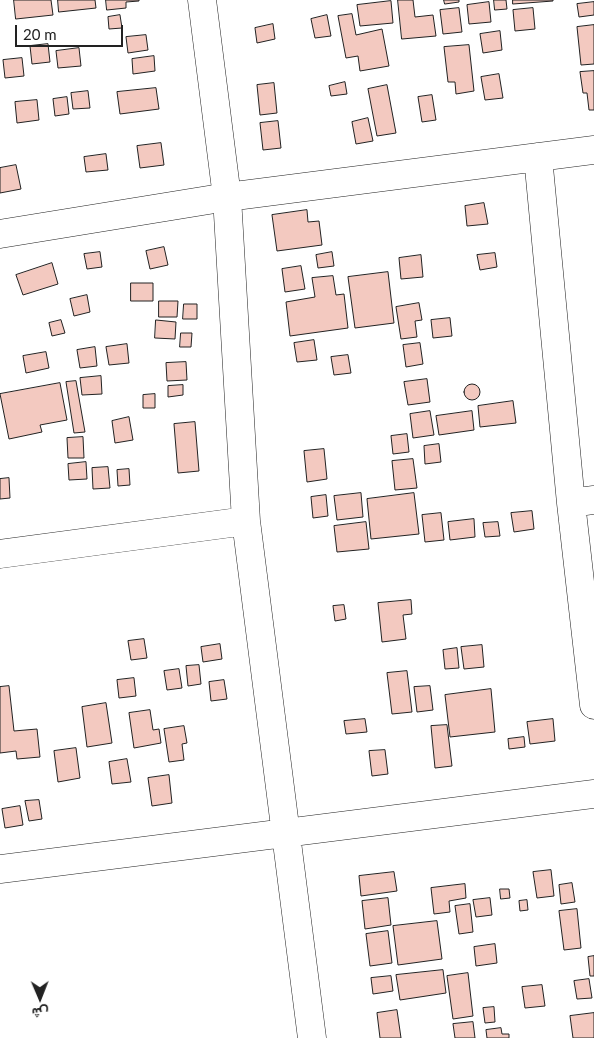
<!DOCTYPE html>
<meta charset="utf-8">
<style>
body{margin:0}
#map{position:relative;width:594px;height:1038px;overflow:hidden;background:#fff;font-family:Lato,Vazirmatn,sans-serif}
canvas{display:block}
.north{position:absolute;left:15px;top:973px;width:50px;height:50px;-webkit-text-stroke:4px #fff;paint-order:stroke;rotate:179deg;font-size:14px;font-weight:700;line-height:20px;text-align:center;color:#222}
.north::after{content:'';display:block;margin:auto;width:18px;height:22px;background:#222;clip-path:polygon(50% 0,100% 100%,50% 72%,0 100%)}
.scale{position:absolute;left:15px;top:25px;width:108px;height:22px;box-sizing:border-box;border:2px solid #222;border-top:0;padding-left:6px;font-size:15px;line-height:18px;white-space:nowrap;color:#222;-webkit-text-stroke:4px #fff;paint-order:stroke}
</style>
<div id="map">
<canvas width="594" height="1038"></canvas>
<div class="north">ش</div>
<div class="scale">20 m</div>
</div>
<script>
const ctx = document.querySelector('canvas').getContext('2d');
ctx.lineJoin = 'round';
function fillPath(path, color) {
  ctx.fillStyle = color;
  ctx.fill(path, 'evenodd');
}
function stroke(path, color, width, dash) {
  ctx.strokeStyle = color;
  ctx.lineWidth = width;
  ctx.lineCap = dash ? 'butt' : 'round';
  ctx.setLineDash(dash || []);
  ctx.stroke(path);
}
const building = new Path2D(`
 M 14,0 L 51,0 L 53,15 L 16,19 Z
 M 58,0 L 95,0 L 96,8 L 59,12 Z
 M 106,0 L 139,0 L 139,1 L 126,2 L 126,8 L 107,10 Z
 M 398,0 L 413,0 L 415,17 L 433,15 L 436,36 L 402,39 Z
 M 444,0 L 459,0 L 459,2 L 445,4 Z
 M 494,0 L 506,0 L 507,9 L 495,10 Z
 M 513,0 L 553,0 L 553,1 L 513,4 Z
 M 391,1 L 393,23 L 360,26 L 357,5 Z
 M 489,2 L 491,22 L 469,24 L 467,5 Z
 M 594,2 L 594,15 L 579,17 L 577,4 Z
 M 459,8 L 462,32 L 443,34 L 440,10 Z
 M 533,8 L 535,29 L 515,31 L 513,10 Z
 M 352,14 L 356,35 L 382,29 L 389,66 L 360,71 L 358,56 L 346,58 L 338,16 Z
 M 120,15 L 122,28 L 109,29 L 108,17 Z
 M 327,15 L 331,36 L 315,38 L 311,19 Z
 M 273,24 L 275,39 L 257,43 L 255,28 Z
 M 594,25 L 594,64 L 581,65 L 577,27 Z
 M 500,31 L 502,50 L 483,53 L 480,34 Z
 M 146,35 L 148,50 L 128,53 L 126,37 Z
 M 48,44 L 50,62 L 32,64 L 30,46 Z
 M 469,45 L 474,91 L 456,94 L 455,82 L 448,82 L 444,47 Z
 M 79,48 L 81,66 L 58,68 L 56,51 Z
 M 154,56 L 155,71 L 133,74 L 132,59 Z
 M 22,58 L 24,76 L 5,78 L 3,60 Z
 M 594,71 L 594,110 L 589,110 L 587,93 L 583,93 L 580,72 Z
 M 499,74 L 503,98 L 485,100 L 481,77 Z
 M 345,82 L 347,94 L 331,96 L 329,86 Z
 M 274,83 L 277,113 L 260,115 L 257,85 Z
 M 387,85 L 396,133 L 377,136 L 368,89 Z
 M 156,88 L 159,109 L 120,114 L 117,92 Z
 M 88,91 L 90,108 L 73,109 L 71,93 Z
 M 432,95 L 436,120 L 422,122 L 418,97 Z
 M 67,97 L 69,114 L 55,116 L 53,99 Z
 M 37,100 L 39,120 L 17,123 L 15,102 Z
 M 368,118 L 373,141 L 356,144 L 352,122 Z
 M 278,121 L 281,148 L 263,150 L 260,123 Z
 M 161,143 L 164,165 L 140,168 L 137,146 Z
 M 106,154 L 108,170 L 86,172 L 84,157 Z
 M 16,165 L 21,189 L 0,193 L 0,168 Z
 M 484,203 L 488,224 L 467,226 L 465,206 Z
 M 307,210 L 308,222 L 319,221 L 322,245 L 277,251 L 272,215 Z
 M 164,247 L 168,265 L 150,269 L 146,251 Z
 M 100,252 L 102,267 L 87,269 L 84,254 Z
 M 332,252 L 334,266 L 318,268 L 316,255 Z
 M 495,253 L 497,267 L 480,270 L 477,255 Z
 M 421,255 L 423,277 L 401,279 L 399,258 Z
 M 52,263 L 58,284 L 23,295 L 16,275 Z
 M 301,266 L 305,289 L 285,292 L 282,269 Z
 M 388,272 L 394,323 L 355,328 L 348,277 Z
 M 333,276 L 336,295 L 344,294 L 348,328 L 290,336 L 286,302 L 315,297 L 312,278 Z
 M 131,283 L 153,283 L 153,301 L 131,301 Z
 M 87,295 L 90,312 L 74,316 L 70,299 Z
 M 159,301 L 178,301 L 177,317 L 159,317 Z
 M 419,303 L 422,320 L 415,321 L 417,337 L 401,339 L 396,307 Z
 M 184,304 L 197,304 L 197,319 L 183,319 Z
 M 450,318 L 452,336 L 433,338 L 431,320 Z
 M 61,320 L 65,333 L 52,336 L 49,323 Z
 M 156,320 L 176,322 L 175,339 L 155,338 Z
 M 181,333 L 192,333 L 191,347 L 180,347 Z
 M 314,340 L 317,360 L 297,362 L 294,343 Z
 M 420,343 L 423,364 L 406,367 L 403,345 Z
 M 127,344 L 129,363 L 109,365 L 106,347 Z
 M 95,347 L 97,366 L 80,368 L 77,350 Z
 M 46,352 L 49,368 L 26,373 L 23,356 Z
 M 348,355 L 351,373 L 334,375 L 331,357 Z
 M 186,362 L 187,380 L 167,381 L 166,363 Z
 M 101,376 L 102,394 L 82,395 L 80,378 Z
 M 427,379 L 430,402 L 408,405 L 404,382 Z
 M 76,381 L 85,432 L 74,433 L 66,382 Z
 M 60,383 L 67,420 L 40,425 L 42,432 L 9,439 L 0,394 Z
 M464 392a8 8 0 1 1 16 0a8 8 0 1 1-16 0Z
 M 183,385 L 183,395 L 168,397 L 168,386 Z
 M 155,394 L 155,408 L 143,408 L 143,395 Z
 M 513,401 L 516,423 L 480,427 L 478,406 Z
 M 430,411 L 434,435 L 413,438 L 410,414 Z
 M 472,411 L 474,430 L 439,435 L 436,416 Z
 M 129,417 L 133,440 L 115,443 L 112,421 Z
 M 195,422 L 199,471 L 178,473 L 174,424 Z
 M 407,434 L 409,452 L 393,454 L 391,436 Z
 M 83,437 L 84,458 L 68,458 L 67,438 Z
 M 439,444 L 441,462 L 425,464 L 424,446 Z
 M 324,449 L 327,479 L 307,482 L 304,451 Z
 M 413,459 L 417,488 L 395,490 L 392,461 Z
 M 86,462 L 87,479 L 69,480 L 68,464 Z
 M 108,467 L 110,488 L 93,489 L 92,468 Z
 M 129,469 L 130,485 L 118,486 L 117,470 Z
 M 9,478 L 10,498 L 0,499 L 0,479 Z
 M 361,493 L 363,517 L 337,520 L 334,496 Z
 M 414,493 L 419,534 L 371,539 L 367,499 Z
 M 326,495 L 328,516 L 313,518 L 311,497 Z
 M 532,511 L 534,529 L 514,532 L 511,513 Z
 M 441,513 L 444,540 L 425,542 L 422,515 Z
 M 474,519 L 475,537 L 450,540 L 448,522 Z
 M 366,522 L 369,549 L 337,552 L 334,526 Z
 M 498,522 L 500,536 L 485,537 L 483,523 Z
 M 411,600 L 412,614 L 403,615 L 406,639 L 382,642 L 378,603 Z
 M 344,605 L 346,619 L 335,621 L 333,606 Z
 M 144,639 L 147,658 L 131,660 L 128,641 Z
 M 220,644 L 222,659 L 203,662 L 201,647 Z
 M 482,645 L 484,667 L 464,669 L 461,647 Z
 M 457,648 L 459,668 L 445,669 L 443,650 Z
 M 199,665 L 201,684 L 188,686 L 186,666 Z
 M 179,669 L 182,688 L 167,690 L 164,671 Z
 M 407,671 L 412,712 L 392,714 L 387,673 Z
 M 134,678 L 136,696 L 119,698 L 117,680 Z
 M 224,680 L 227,699 L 211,701 L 209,682 Z
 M 9,686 L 14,731 L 37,729 L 40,757 L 17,759 L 16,751 L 0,753 L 0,687 Z
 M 430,686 L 433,710 L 417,712 L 414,687 Z
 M 491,689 L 495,732 L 450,737 L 445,695 Z
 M 106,703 L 112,743 L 87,747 L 82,707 Z
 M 150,710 L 153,730 L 159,729 L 161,743 L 134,748 L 129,713 Z
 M 365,719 L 367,732 L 346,734 L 344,721 Z
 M 553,719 L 555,741 L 530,744 L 527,722 Z
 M 447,725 L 452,766 L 435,768 L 431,726 Z
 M 184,726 L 187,743 L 182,744 L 184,760 L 169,762 L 164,729 Z
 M 524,737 L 525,747 L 509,749 L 508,739 Z
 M 76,748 L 80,778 L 58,782 L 54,751 Z
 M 385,750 L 388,774 L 372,776 L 369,751 Z
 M 127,759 L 131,782 L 112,784 L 109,762 Z
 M 169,775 L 172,803 L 152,806 L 148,778 Z
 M 39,800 L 42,819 L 29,821 L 25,801 Z
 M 20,806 L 23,825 L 5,828 L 2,809 Z
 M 551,870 L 554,896 L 537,898 L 533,872 Z
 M 394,872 L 397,891 L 361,896 L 359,876 Z
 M 572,883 L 575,902 L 561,904 L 559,885 Z
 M 465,884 L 466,898 L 449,901 L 450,912 L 434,914 L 431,888 Z
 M 500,889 L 509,889 L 510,898 L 501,899 Z
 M 388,898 L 391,925 L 365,929 L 362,901 Z
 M 490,898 L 492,915 L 476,917 L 473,900 Z
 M 527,900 L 528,910 L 520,911 L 519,901 Z
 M 470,904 L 473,932 L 459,934 L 455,906 Z
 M 577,909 L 581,948 L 564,950 L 559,911 Z
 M 437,921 L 442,959 L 398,965 L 393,926 Z
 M 388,931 L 392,963 L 370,966 L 366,934 Z
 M 495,944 L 497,963 L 476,966 L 474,947 Z
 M 594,956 L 594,976 L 590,976 L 588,957 Z
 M 443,970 L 446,993 L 400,1000 L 396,975 Z
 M 468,973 L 473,1016 L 453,1019 L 447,976 Z
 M 391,976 L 393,991 L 373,994 L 371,978 Z
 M 589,979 L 592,998 L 577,999 L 574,981 Z
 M 542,985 L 545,1006 L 525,1008 L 522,987 Z
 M 494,1007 L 495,1022 L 485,1023 L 483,1008 Z
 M 397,1010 L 401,1038 L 380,1038 L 377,1013 Z
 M 594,1013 L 594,1038 L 573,1038 L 570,1016 Z
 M 473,1022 L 475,1038 L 455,1038 L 453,1024 Z
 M 501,1028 L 502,1034 L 509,1034 L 509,1038 L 487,1038 L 486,1030 Z`);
fillPath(building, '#f3c9c0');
stroke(building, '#222', 1);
const minor = new Path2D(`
 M 202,0 L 227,197 L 246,521 L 312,1038
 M 538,157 L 571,503
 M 0,234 L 227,197 L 594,150
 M 594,500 L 571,503 L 594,705
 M 0,554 L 246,521
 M 0,869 L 594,794`);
stroke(minor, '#222', 29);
stroke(minor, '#fff', 28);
</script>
